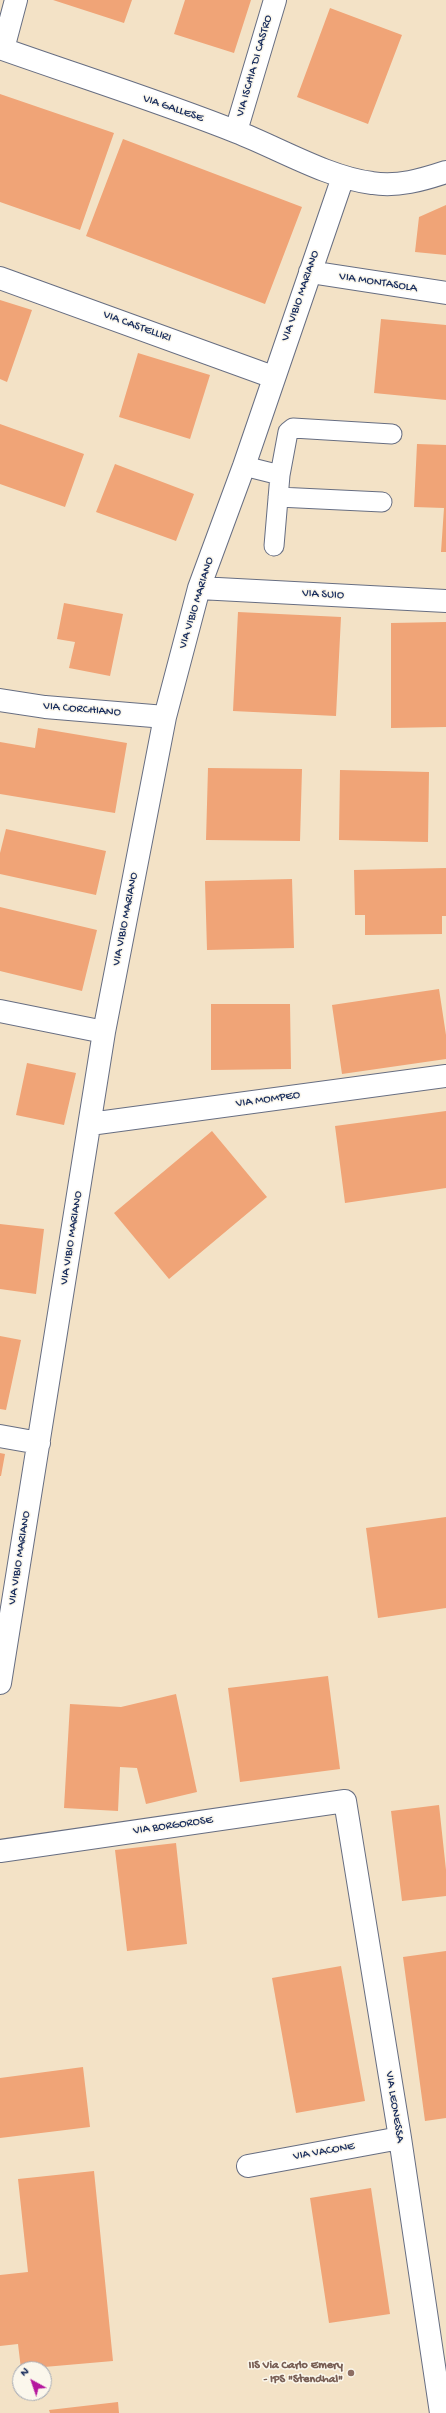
<!DOCTYPE html>
<style>
body{margin:0}
#map{position:relative;width:446px;height:2413px;overflow:hidden;background:#f3e2c6;font-family:"Gochi Hand",sans-serif}
canvas{display:block}
.north{position:absolute;left:12px;top:2361px;width:40px;height:40px;box-sizing:border-box;background:#fbf7ec;border:1px solid #a1a7b3;border-radius:50%;rotate:320deg;font-size:11px;font-weight:700;line-height:16px;text-align:center;color:#1b2f5e}
.north::after{content:'';display:block;margin:auto;width:14px;height:18px;background:#b5179e;clip-path:polygon(50% 0,100% 100%,50% 72%,0 100%)}
</style>
<div id="map">
<canvas width="446" height="2413"></canvas>
<div class="north">N</div>
</div>
<script>
const ctx = document.querySelector('canvas').getContext('2d');
ctx.lineJoin = 'round';
function fillPath(path, color) {
  ctx.fillStyle = color;
  ctx.fill(path, 'evenodd');
}
function stroke(path, color, width, dash) {
  ctx.strokeStyle = color;
  ctx.lineWidth = width;
  ctx.lineCap = dash ? 'butt' : 'round';
  ctx.setLineDash(dash || []);
  ctx.stroke(path);
}
function label(font, color, halo, rows, align = 'center') {
  ctx.font = font + ' "Gochi Hand",sans-serif';
  ctx.lineWidth = 3;
  ctx.setLineDash([]);
  ctx.textBaseline = 'middle';
  ctx.strokeStyle = halo;
  ctx.fillStyle = color;
  for (const [text, x, y, turn = 0] of rows) {
    ctx.save();
    ctx.translate(x, y);
    ctx.rotate((+turn || 0) * Math.PI / 180);
    ctx.textAlign = isNaN(turn) ? turn : align;
    if (halo) ctx.strokeText(text, 0, 0);
    ctx.fillText(text, 0, 0);
    ctx.restore();
  }
}
fillPath(new Path2D(`
 M 53,0 L 132,0 L 124,23 Z
 M 185,0 L 251,0 L 234,53 L 174,34 Z
 M 330,8 L 402,35 L 368,124 L 297,97 Z
 M 0,94 L 114,133 L 80,230 L 0,202 Z
 M 123,139 L 302,207 L 265,304 L 86,236 Z
 M 446,205 L 446,255 L 415,252 L 419,217 Z
 M 0,300 L 32,310 L 7,382 L 0,379 Z
 M 381,319 L 446,325 L 446,400 L 374,393 Z
 M 138,353 L 210,375 L 190,439 L 119,417 Z
 M 0,424 L 84,454 L 65,507 L 0,484 Z
 M 417,444 L 446,445 L 446,552 L 441,552 L 444,508 L 414,507 Z
 M 115,464 L 194,494 L 176,541 L 96,512 Z
 M 64,603 L 123,614 L 110,676 L 69,668 L 75,642 L 57,639 Z
 M 238,612 L 341,617 L 336,716 L 233,711 Z
 M 446,622 L 446,727 L 391,728 L 391,623 Z
 M 38,728 L 127,743 L 115,813 L 0,794 L 0,742 L 35,748 Z
 M 208,768 L 302,769 L 300,841 L 206,840 Z
 M 340,770 L 429,772 L 428,842 L 339,840 Z
 M 6,829 L 106,851 L 96,895 L 0,874 L 0,853 Z
 M 446,868 L 446,916 L 442,916 L 442,934 L 365,935 L 365,915 L 355,915 L 354,870 Z
 M 292,879 L 294,948 L 207,950 L 205,881 Z
 M 0,907 L 97,930 L 82,991 L 0,971 Z
 M 439,989 L 446,1035 L 446,1059 L 342,1074 L 332,1005 Z
 M 211,1004 L 290,1004 L 291,1069 L 211,1070 Z
 M 27,1063 L 76,1073 L 64,1125 L 16,1115 Z
 M 446,1111 L 446,1188 L 345,1203 L 335,1126 Z
 M 212,1131 L 267,1197 L 169,1279 L 114,1213 Z
 M 0,1224 L 44,1229 L 36,1294 L 0,1289 Z
 M 0,1336 L 21,1340 L 6,1410 L 0,1409 Z
 M 0,1453 L 5,1454 L 1,1476 L 0,1476 Z
 M 446,1517 L 446,1608 L 378,1618 L 366,1528 Z
 M 328,1676 L 340,1769 L 240,1782 L 228,1688 Z
 M 176,1694 L 197,1792 L 146,1804 L 137,1768 L 120,1767 L 118,1811 L 64,1808 L 70,1704 L 121,1707 Z
 M 439,1805 L 446,1870 L 446,1896 L 402,1901 L 391,1811 Z
 M 176,1843 L 187,1944 L 127,1951 L 115,1850 Z
 M 446,1951 L 446,2118 L 425,2121 L 403,1957 Z
 M 341,1966 L 365,2101 L 296,2113 L 272,1978 Z
 M 83,2067 L 90,2127 L 0,2138 L 0,2078 Z
 M 94,2171 L 113,2361 L 21,2369 L 18,2344 L 0,2346 L 0,2275 L 28,2272 L 18,2179 Z
 M 371,2188 L 390,2314 L 329,2323 L 310,2198 Z
 M 118,2402 L 119,2413 L 50,2413 L 49,2410 Z`), '#f0a477');
const lane = new Path2D(`
 M 244,466 L 280,475
 M 278,497 L 382,502
 M 274,546 L 280,475 L 288,432 L 293,428 L 392,434`);
const street = new Path2D(`
 M 0,48 C 79,76 159,101 237,132 C 278,148 329,178 372,183 C 398,187 422,180 446,172
 M 3,49 L 16,0
 M 236,131 L 275,0
 M 310,272 L 446,293
 M 0,278 L 273,377
 M 199,588 L 446,601
 M 0,700 L 45,707 L 165,717
 M 0,1011 L 104,1032
 M 90,1124 L 446,1076
 M 0,1436 L 39,1443
 M 0,1683 L 104,1032 L 165,717 L 199,588 L 244,466 L 343,177
 M 0,1851 L 345,1801 L 400,2138 L 441,2413
 M 248,2166 L 400,2138`);
stroke(lane, '#676e82', 21);
stroke(street, '#676e82', 24);
stroke(lane, '#fff', 19);
stroke(street, '#fff', 22);
for (const [x, y, r, color] of [
 [351,2373,4,"#8d6e63"]
]) {
  const dot = new Path2D();
  dot.arc(x, y, r, 0, 2 * Math.PI);
  ctx.fillStyle = color;
  ctx.fill(dot);
  stroke(dot, '#fbf7ec', 1.5);
}
label('12px', '#1b2f5e', '#fbf7ec', [
 ["VIA ISCHIA DI CASTRO",255,66,-74],
 ["VIA GALLESE",173,109,19],
 ["VIA MONTASOLA",378,283,9],
 ["VIA VIBIO MARIANO",301,296,-71],
 ["VIA CASTELLIRI",137,327,20],
 ["VIA SUIO",323,595,3],
 ["VIA VIBIO MARIANO",197,603,-73],
 ["VIA CORCHIANO",82,710,5],
 ["VIA VIBIO MARIANO",126,919,-79],
 ["VIA MOMPEO",268,1100,-8],
 ["VIA VIBIO MARIANO",72,1238,-81],
 ["VIA VIBIO MARIANO",20,1558,-81],
 ["VIA BORGOROSE",173,1826,-8],
 ["VIA LEONESSA",394,2107,81],
 ["VIA VACONE",324,2152,-10]
]);
label('bold 12px', '#785e54', '#fbf7ec', [
 ["IIS Via Carlo Emery",343,2366],
 ["- IPS \"Stendhal\"",343,2380]
], 'right');
</script>
